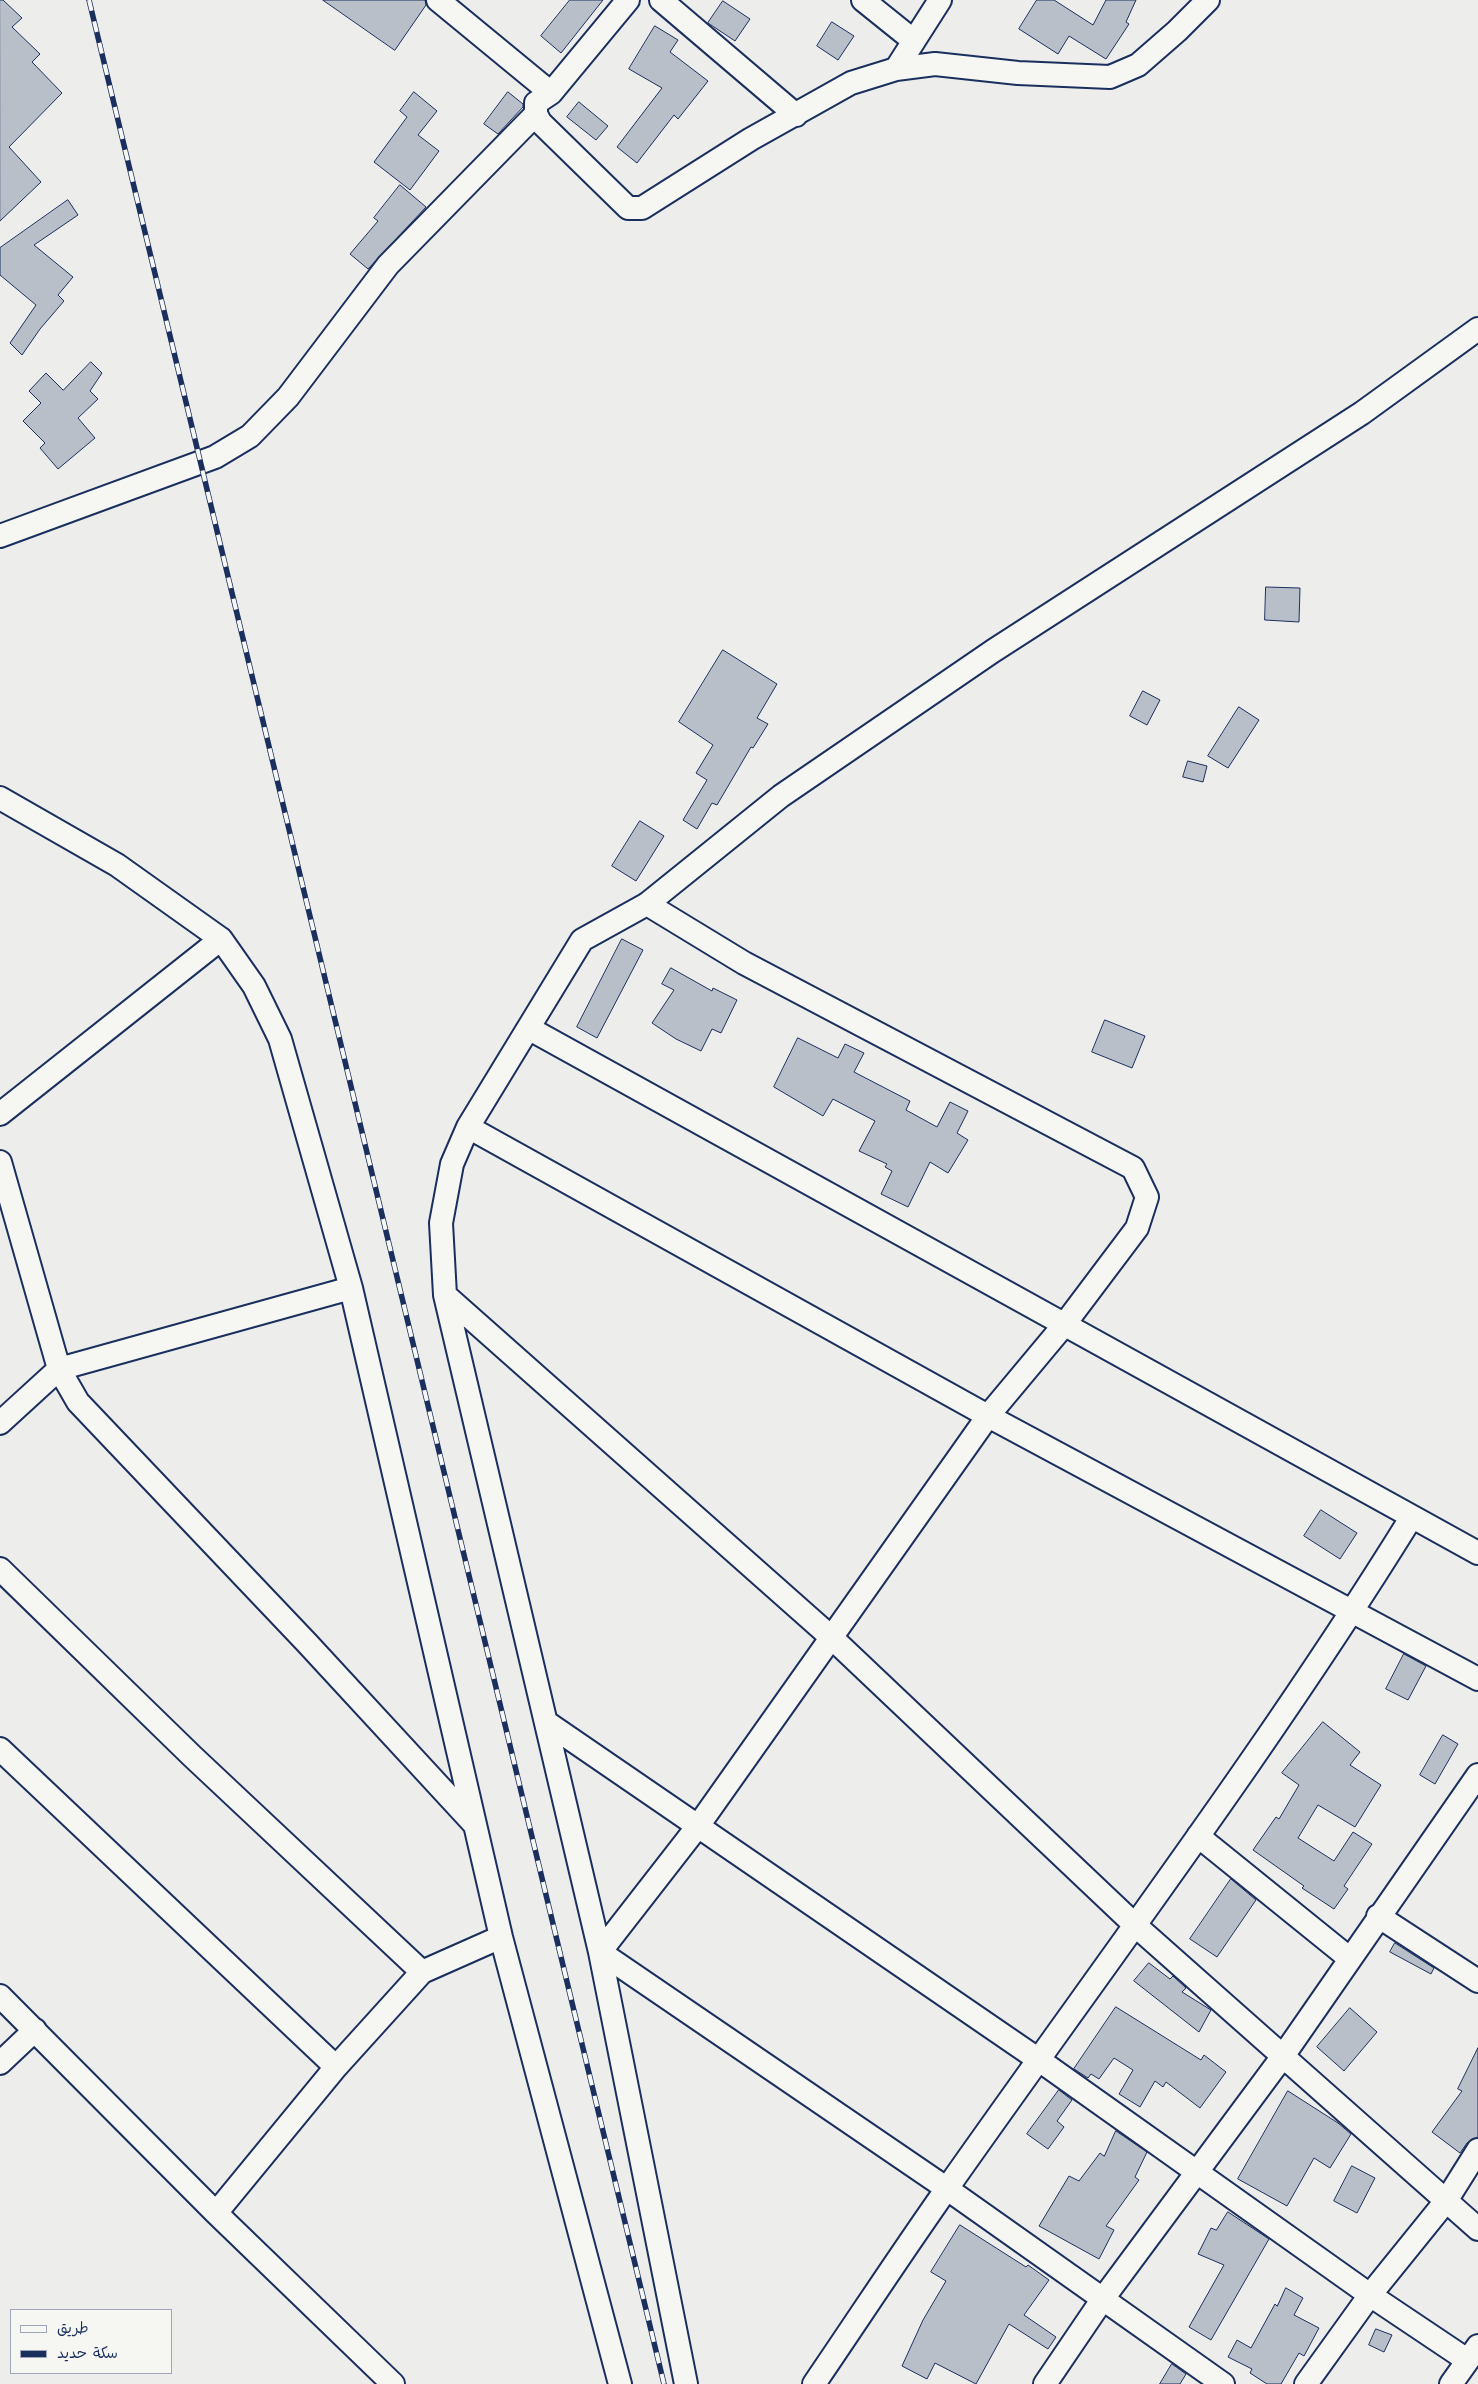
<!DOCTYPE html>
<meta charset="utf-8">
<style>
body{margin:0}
#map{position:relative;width:1478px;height:2384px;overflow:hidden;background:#edeeec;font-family:Kalam,"Playpen Sans Arabic",sans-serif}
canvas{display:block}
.legend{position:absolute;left:10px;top:2309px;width:162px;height:65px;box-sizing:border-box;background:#f6f6f2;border:1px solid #9ea6b7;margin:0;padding:6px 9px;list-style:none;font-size:15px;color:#1b2f5e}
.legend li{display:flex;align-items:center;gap:10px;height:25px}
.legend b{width:25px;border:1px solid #9ea6b7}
</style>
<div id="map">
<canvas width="1478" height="2384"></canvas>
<ul class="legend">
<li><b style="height:6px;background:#f6f6f2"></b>طريق</li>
<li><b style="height:6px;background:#1b2f5e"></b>سكة حديد</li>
</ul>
</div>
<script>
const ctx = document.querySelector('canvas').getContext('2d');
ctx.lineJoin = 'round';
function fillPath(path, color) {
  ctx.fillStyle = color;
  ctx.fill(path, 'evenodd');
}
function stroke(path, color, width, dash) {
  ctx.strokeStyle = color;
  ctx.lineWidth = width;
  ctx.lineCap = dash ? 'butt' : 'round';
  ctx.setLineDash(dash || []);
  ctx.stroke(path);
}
const building = new Path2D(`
 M 0,0 L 3,0 L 22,18 L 12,27 L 40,54 L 32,62 L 62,93 L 9,147 L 41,182 L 0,221 Z
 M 323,0 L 425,0 L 426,5 L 395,50 Z
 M 570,0 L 603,0 L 561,53 L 541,36 Z
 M 1037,0 L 1054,0 L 1093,25 L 1106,0 L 1136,0 L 1126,22 L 1129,24 L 1106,59 L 1069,36 L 1058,54 L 1019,29 Z
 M 723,1 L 750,19 L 735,41 L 708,23 Z
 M 832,22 L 854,36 L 838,60 L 817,46 Z
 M 655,26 L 678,40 L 670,52 L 708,81 L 678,119 L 674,115 L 637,163 L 617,147 L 662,88 L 629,69 Z
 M 414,92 L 437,111 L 418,135 L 439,151 L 410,190 L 374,162 L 407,117 L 400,111 Z
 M 508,92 L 523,104 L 523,107 L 498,134 L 484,124 Z
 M 579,102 L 608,126 L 596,140 L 567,117 Z
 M 400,185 L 426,207 L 368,269 L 350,254 L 378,221 L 374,218 Z
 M 68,200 L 78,215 L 34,245 L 73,277 L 58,295 L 64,301 L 40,329 L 22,355 L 10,343 L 36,305 L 0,275 L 0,248 Z
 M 91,362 L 102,373 L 90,391 L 98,399 L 78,418 L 95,438 L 58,469 L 40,448 L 45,443 L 23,421 L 41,403 L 29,391 L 46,373 L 63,390 Z
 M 1266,587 L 1300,588 L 1299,622 L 1265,620 Z
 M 723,650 L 777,684 L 757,718 L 768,724 L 753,748 L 751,747 L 717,805 L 712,803 L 697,829 L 683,820 L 707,780 L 696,773 L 713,745 L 679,722 Z
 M 1143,691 L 1160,700 L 1147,725 L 1130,716 Z
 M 1239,707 L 1259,720 L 1228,768 L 1208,756 Z
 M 1188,761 L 1207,766 L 1203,782 L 1183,777 Z
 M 640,821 L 664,836 L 636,881 L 612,866 Z
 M 622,939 L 643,950 L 597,1038 L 577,1027 Z
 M 671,968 L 712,991 L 713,988 L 737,1000 L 721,1033 L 712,1029 L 701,1051 L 676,1039 L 652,1023 L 674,990 L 662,984 Z
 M 1105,1020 L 1145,1036 L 1132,1068 L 1092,1052 Z
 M 798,1038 L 838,1058 L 845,1044 L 864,1053 L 854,1072 L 910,1101 L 906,1110 L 937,1127 L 950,1102 L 968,1111 L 957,1133 L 968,1140 L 948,1173 L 930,1162 L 908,1207 L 881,1194 L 892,1171 L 885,1167 L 887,1164 L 859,1151 L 875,1121 L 833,1099 L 823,1116 L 774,1087 Z
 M 1321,1510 L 1357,1533 L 1340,1559 L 1304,1536 Z
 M 1404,1654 L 1426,1666 L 1408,1700 L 1386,1689 Z
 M 1323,1722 L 1360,1752 L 1350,1765 L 1381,1785 L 1355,1827 L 1318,1805 L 1298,1838 L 1334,1861 L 1353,1832 L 1372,1844 L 1344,1886 L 1348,1889 L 1334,1909 L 1302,1888 L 1304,1886 L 1253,1850 L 1276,1817 L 1279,1819 L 1299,1785 L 1282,1773 Z
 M 1443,1735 L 1458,1744 L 1435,1784 L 1420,1775 Z
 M 1231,1879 L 1256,1900 L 1217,1957 L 1190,1939 Z
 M 1395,1943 L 1434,1968 L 1431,1974 L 1390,1952 Z
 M 1149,1963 L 1170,1979 L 1173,1976 L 1186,1988 L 1182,1992 L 1211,2010 L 1199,2032 L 1134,1981 Z
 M 1116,2007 L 1201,2060 L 1204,2055 L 1226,2072 L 1200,2108 L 1166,2082 L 1163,2087 L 1155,2081 L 1140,2107 L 1119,2094 L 1133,2070 L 1114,2058 L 1099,2079 L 1091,2074 L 1088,2078 L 1074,2069 Z
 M 1350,2008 L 1377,2032 L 1344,2071 L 1317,2047 Z
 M 1478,2048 L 1478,2137 L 1467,2143 L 1460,2153 L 1432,2132 L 1462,2091 L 1458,2089 Z
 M 1059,2090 L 1072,2100 L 1057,2121 L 1064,2127 L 1048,2149 L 1027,2134 Z
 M 1288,2091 L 1338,2123 L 1351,2134 L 1330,2168 L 1314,2158 L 1287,2206 L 1238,2179 Z
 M 1116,2131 L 1147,2152 L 1135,2177 L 1139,2180 L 1106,2226 L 1114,2230 L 1099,2259 L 1039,2226 L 1069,2176 L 1079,2181 L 1100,2153 L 1104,2156 Z
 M 1352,2166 L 1375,2178 L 1357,2213 L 1334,2201 Z
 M 1228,2212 L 1269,2239 L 1211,2340 L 1189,2327 L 1224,2265 L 1198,2254 L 1211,2228 L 1216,2230 Z
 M 960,2225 L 1026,2267 L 1028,2265 L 1049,2280 L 1024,2315 L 1056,2337 L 1048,2349 L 1009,2324 L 976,2384 L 935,2363 L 927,2379 L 902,2366 L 923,2320 L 946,2281 L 931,2272 Z
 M 1286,2288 L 1303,2298 L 1294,2315 L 1319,2328 L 1304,2356 L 1299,2353 L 1281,2384 L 1267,2384 L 1250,2373 L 1252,2369 L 1228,2357 L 1237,2340 L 1251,2348 L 1275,2304 L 1277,2306 Z
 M 1376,2329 L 1392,2335 L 1384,2352 L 1369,2345 Z
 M 1172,2364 L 1186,2374 L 1180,2384 L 1160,2384 Z`);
fillPath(building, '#b9bfc8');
stroke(building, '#1b2f5e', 1);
const minor = new Path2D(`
 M 438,0 L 551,93
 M 628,0 L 551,93 L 536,103 L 536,114 L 540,122 L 628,208 L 642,208 L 751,139 L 851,83 L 896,69 L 935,64 L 1018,73 L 1110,77 L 1138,65 L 1177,31 L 1208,0
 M 661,0 L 796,115
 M 863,0 L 914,41
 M 896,69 L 940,0
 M 0,536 L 215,457 L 250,436 L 288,397 L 388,265 L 536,114
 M 0,798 L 117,865 L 221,939 L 254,986 L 280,1039 L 351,1288 L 501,1937 L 620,2384
 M 647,904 L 744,963 L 1133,1168 L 1147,1197 L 1137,1228 L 1064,1325 L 988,1416 L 698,1826 L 600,1952 L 946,2188 L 1223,2384
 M 530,1029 L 1478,1553
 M 0,1114 L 221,939
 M 468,1127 L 988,1416 L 1478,1679
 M 0,1162 L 59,1369 L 78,1402 L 307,1643 L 475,1825
 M 445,1295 L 832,1638 L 1136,1926 L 1478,2229
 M 0,1423 L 59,1369 L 351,1288
 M 0,1569 L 192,1756 L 422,1972
 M 546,1722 L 1039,2060 L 1370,2295 L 1467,2360
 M 0,1749 L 336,2067
 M 1198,1836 L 1349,1958
 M 1378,1916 L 1478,1981
 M 0,1996 L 216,2213 L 393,2384
 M 0,2063 L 35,2030
 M 216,2213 L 336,2067 L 422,1972 L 501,1937
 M 686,2384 L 600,1952 L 445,1295 L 441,1223 L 452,1164 L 468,1127 L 582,940 L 647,904 L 781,796 L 993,651 L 1362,413 L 1478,329
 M 814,2384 C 859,2318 902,2252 948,2187 C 1104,1965 1268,1749 1411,1518
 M 1045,2384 L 1102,2300 L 1283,2056 L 1478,1775
 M 1306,2384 L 1370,2295 L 1446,2201 L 1478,2150
 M 1451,2384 L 1478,2346`);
stroke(minor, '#1b2f5e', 26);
stroke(minor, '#f6f6f2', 22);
const rail = new Path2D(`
 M 89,0 L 664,2384`);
stroke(rail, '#1b2f5e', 5.5);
stroke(rail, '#f6f6f2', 4, [11]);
</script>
